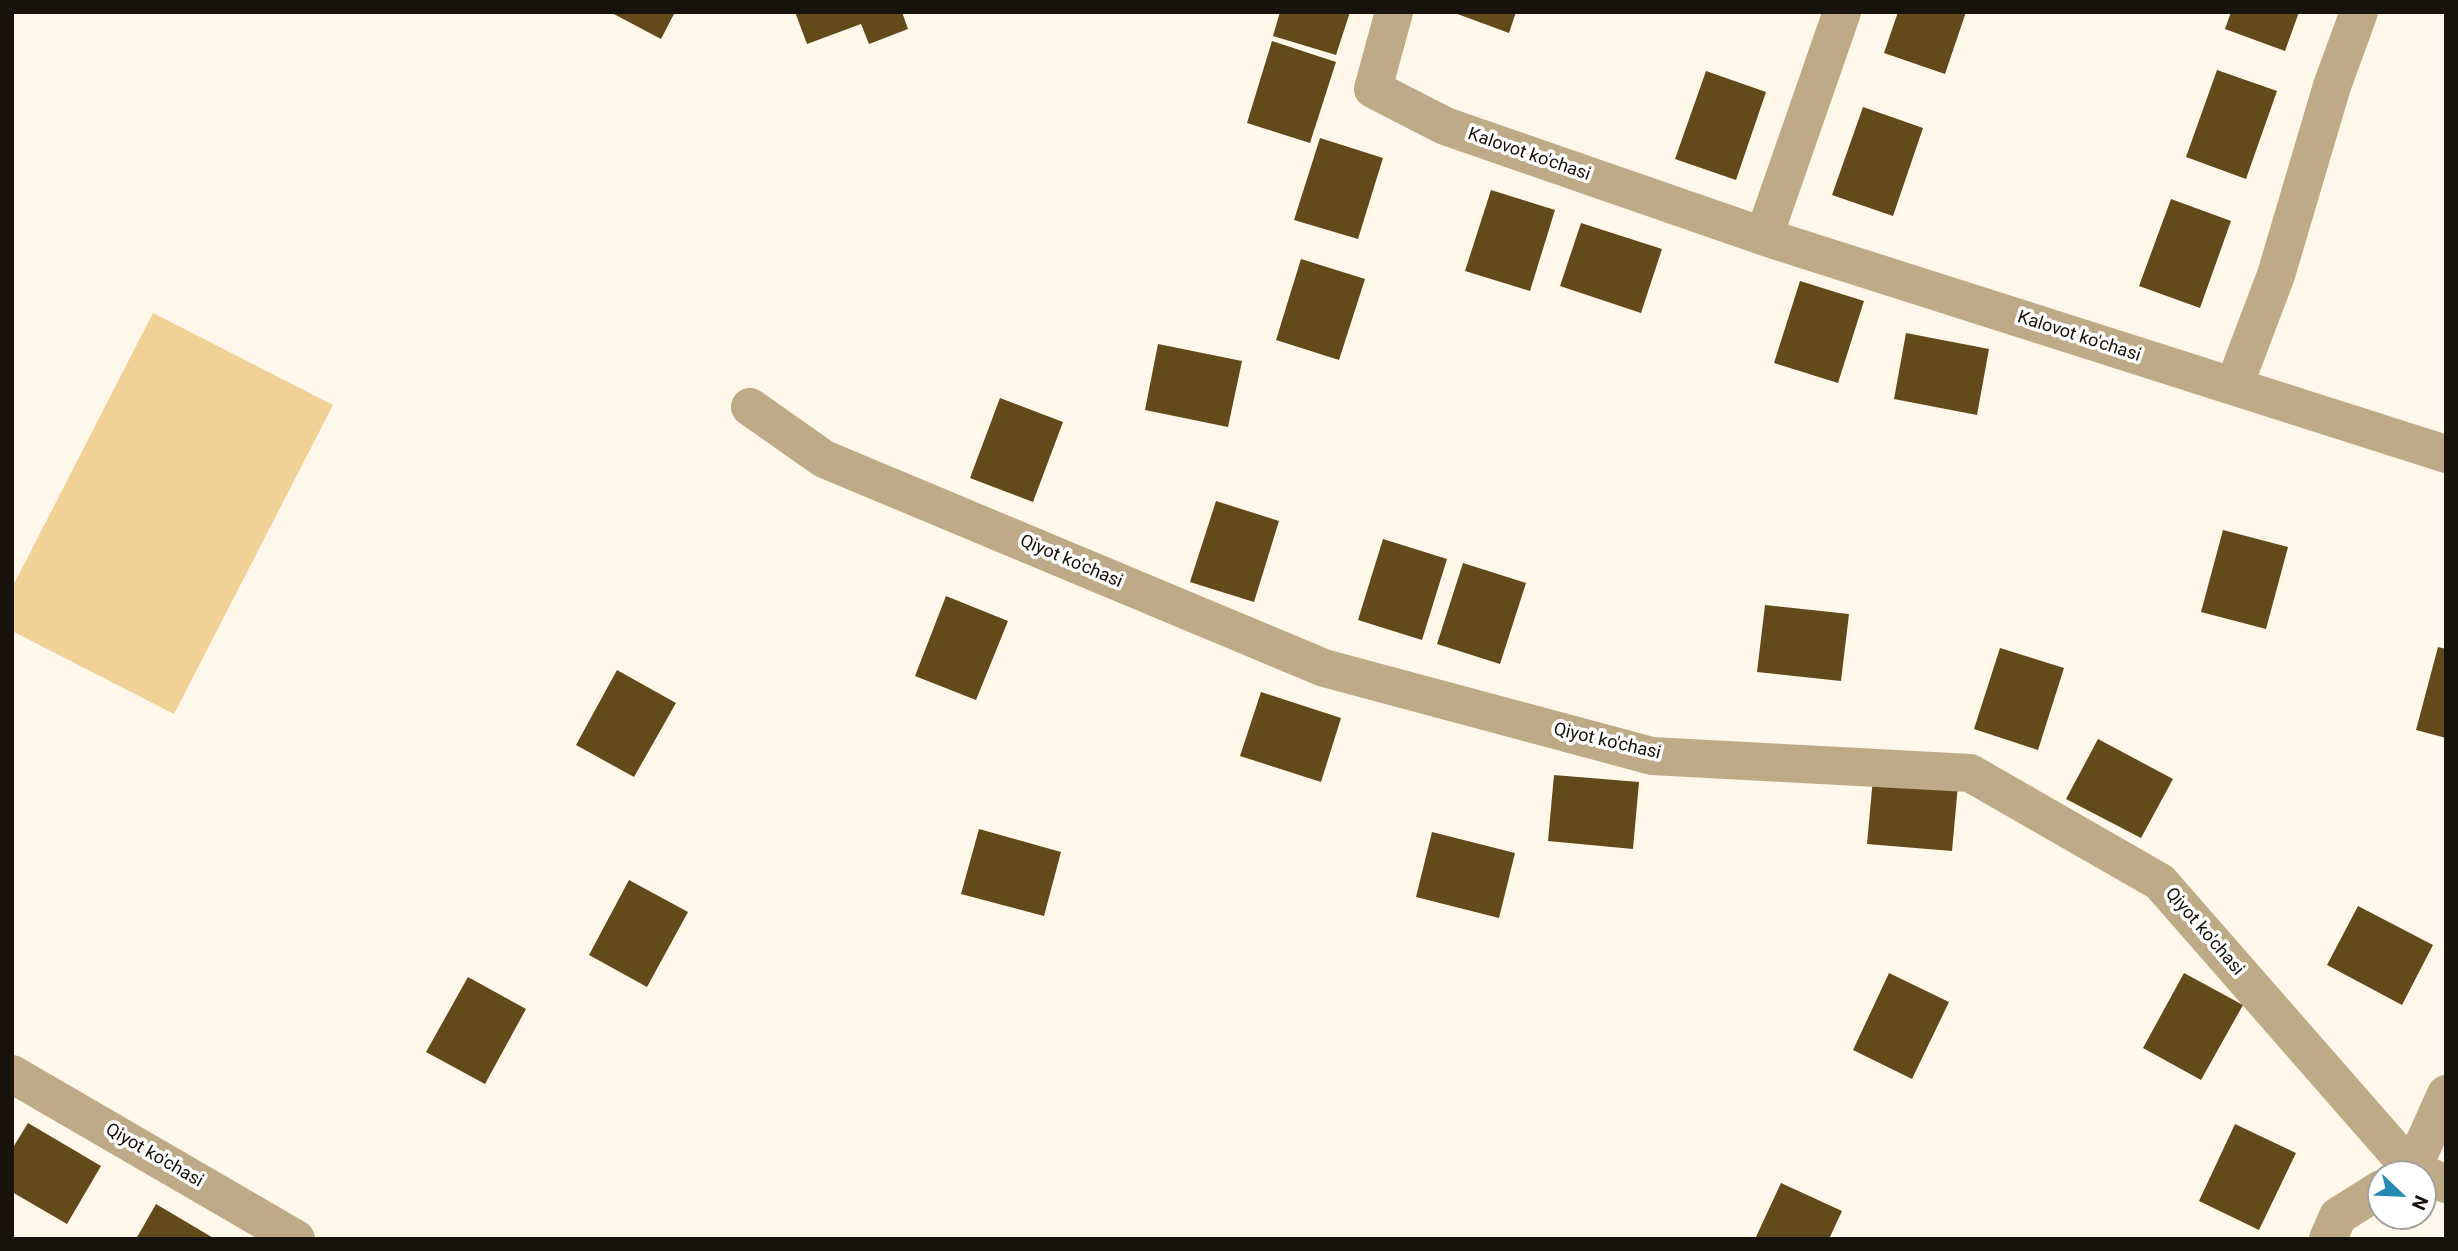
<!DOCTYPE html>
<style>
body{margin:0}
#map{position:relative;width:2458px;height:1251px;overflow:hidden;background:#fff7e9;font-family:Roboto,sans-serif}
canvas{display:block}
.frame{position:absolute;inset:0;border:14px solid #17120a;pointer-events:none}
.north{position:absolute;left:2367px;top:1160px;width:70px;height:70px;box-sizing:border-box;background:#fff;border:2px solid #a2a09d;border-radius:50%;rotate:113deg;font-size:19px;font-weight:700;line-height:28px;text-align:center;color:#17120a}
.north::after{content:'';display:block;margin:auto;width:24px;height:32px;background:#268ab4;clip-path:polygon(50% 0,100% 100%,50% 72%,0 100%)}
</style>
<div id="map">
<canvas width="2458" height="1251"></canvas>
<div class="frame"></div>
<div class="north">N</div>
</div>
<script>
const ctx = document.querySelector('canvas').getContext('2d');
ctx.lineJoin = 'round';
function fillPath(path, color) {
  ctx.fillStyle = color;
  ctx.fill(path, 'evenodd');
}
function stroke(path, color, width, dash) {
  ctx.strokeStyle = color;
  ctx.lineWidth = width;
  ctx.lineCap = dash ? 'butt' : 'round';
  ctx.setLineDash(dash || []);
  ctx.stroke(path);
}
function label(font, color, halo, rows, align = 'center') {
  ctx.font = font + ' Roboto,sans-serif';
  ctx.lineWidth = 7;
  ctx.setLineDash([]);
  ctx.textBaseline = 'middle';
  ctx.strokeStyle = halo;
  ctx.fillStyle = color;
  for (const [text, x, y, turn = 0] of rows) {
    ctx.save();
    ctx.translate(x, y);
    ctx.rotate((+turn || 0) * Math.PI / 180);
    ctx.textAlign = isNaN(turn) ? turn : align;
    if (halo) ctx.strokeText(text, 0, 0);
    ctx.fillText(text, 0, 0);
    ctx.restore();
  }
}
fillPath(new Path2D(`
 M 153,313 L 333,405 L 174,714 L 12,631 L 12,588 Z`), '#f2d197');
fillPath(new Path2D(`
 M 610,12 L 675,12 L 661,39 Z
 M 795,12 L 902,12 L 908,29 L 869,44 L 861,24 L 807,44 Z
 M 1280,12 L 1350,12 L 1336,55 L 1273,36 Z
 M 1452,12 L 1516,12 L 1509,33 Z
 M 1898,12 L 1966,12 L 1945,74 L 1884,53 Z
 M 2231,12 L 2299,12 L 2285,51 L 2225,29 Z
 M 1272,41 L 1336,62 L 1310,143 L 1247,123 Z
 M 2217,70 L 2277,91 L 2246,179 L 2186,157 Z
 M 1706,71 L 1766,92 L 1736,180 L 1675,159 Z
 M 1863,107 L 1923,128 L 1893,216 L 1832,195 Z
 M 1320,138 L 1383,158 L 1358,239 L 1294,220 Z
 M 1491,190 L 1555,210 L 1530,291 L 1465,271 Z
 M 2171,199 L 2231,221 L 2200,308 L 2139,286 Z
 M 1581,223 L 1662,249 L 1641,313 L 1560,286 Z
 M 1301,259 L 1365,279 L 1339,360 L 1276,340 Z
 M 1800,281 L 1864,301 L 1838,383 L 1774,363 Z
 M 1906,333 L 1989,349 L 1977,415 L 1894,399 Z
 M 1158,344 L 1242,361 L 1228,427 L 1145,410 Z
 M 1000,398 L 1063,422 L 1033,502 L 970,478 Z
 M 1216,501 L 1279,521 L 1254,602 L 1190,582 Z
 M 2223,530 L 2288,547 L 2266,629 L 2201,612 Z
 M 1383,539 L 1447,559 L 1422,640 L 1358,620 Z
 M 1463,563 L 1526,583 L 1500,664 L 1437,644 Z
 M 946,596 L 1008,621 L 976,700 L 915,676 Z
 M 1765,605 L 1849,614 L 1841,681 L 1757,672 Z
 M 2438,647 L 2446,649 L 2446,738 L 2416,730 Z
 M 2000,648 L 2064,668 L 2038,750 L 1974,729 Z
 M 617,670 L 676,703 L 634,777 L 576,745 Z
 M 1261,692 L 1341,718 L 1321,782 L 1240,756 Z
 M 2098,739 L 2173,779 L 2141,838 L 2066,799 Z
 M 1554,775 L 1639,782 L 1633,849 L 1548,841 Z
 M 1873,778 L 1958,785 L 1952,851 L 1867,844 Z
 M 979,829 L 1061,852 L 1044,916 L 961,894 Z
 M 1432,832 L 1515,853 L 1499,918 L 1416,897 Z
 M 629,880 L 688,912 L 647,987 L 589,955 Z
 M 2358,906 L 2433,945 L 2402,1005 L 2327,965 Z
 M 1889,973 L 1949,1002 L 1912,1079 L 1853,1050 Z
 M 2184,973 L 2243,1005 L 2201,1080 L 2143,1048 Z
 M 468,977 L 526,1009 L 485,1084 L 426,1052 Z
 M 28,1123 L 101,1166 L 67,1224 L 12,1192 L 12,1149 Z
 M 2235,1124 L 2296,1153 L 2259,1230 L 2199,1201 Z
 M 1781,1183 L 1842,1211 L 1829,1239 L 1755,1239 Z
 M 156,1204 L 215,1239 L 136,1239 Z`), '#624a1b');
stroke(new Path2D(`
 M 1394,12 L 1373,89 L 1445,126 L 1777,241 L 2446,454
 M 1764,236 L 1842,12
 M 2234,386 L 2276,275 L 2332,86 L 2359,12
 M 750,407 L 824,459 L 1324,668 L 1652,756 L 1970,773 L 2160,882 L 2412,1170 L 2446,1094
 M 12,1074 L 296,1239
 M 2423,1174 L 2446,1184
 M 2328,1239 L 2338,1216 L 2381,1189`), '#beaa87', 38);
label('18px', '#17120a', '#fff', [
 ["Kalovot ko'chasi",1529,155,19],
 ["Kalovot ko'chasi",2079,337,18],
 ["Qiyot ko'chasi",1071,562,23],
 ["Qiyot ko'chasi",1607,742,13],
 ["Qiyot ko'chasi",2204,932,49],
 ["Qiyot ko'chasi",154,1156,30]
]);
</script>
